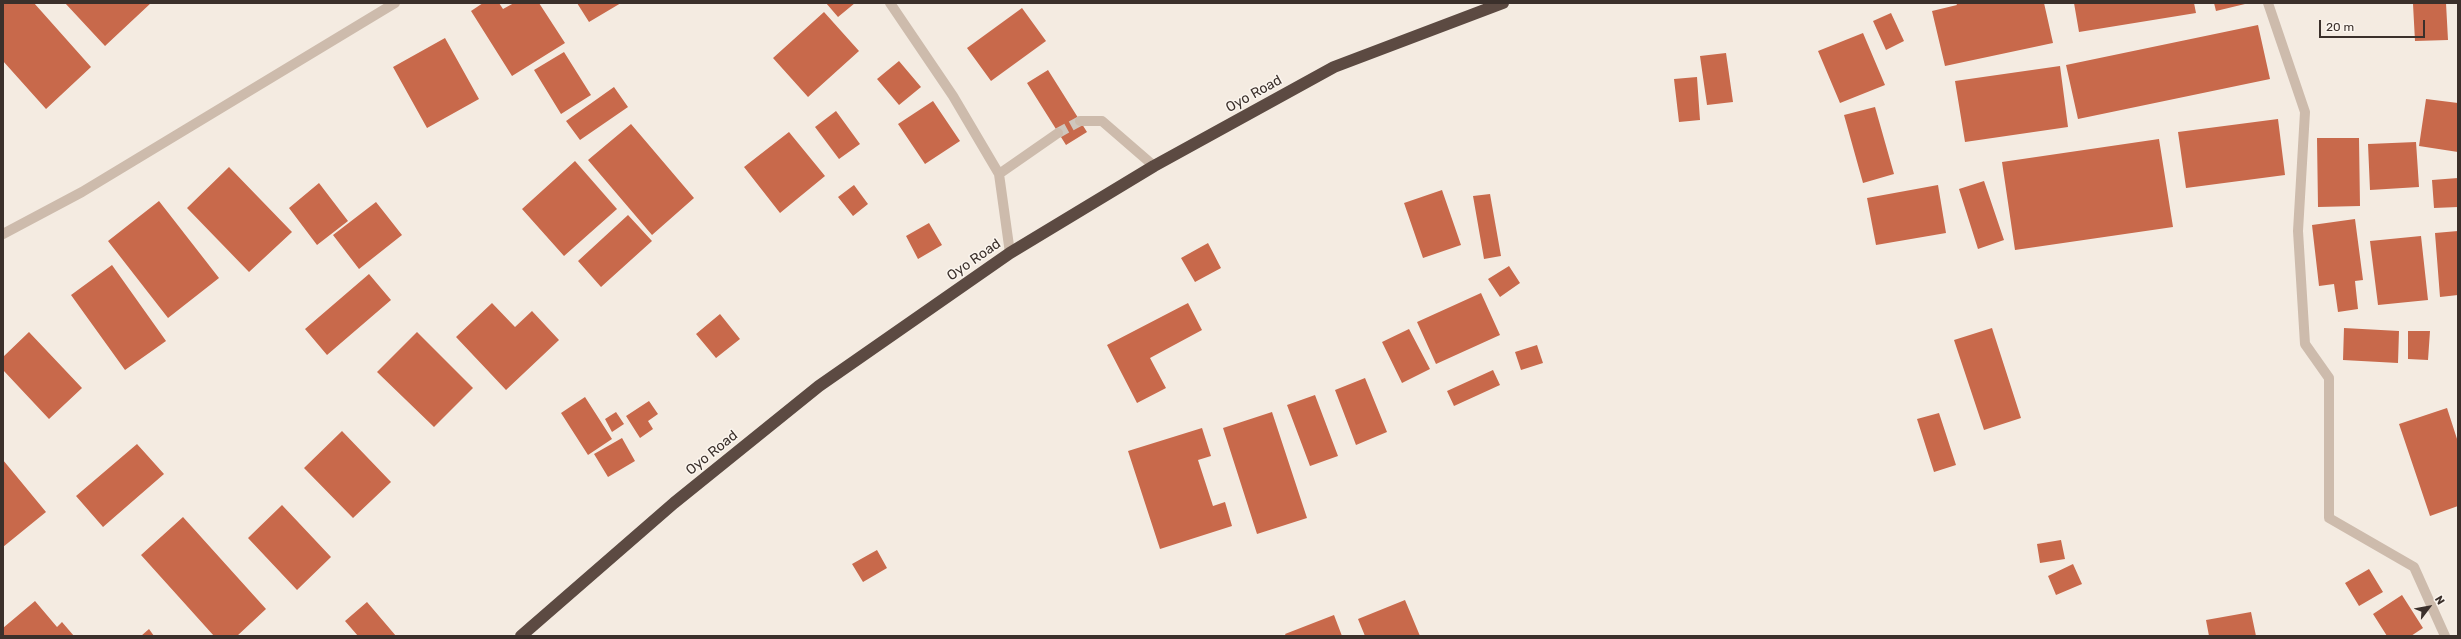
<!DOCTYPE html>
<style>
body{margin:0}
#map{position:relative;width:2461px;height:639px;overflow:hidden;background:#f4ebe1;font-family:Rubik,sans-serif}
canvas{display:block}
.frame{position:absolute;inset:0;border:4px solid #3b302b;pointer-events:none}
.north{position:absolute;left:2409px;top:587px;width:40px;height:40px;-webkit-text-stroke:3px #fbf5ee;paint-order:stroke;rotate:58deg;font-size:11px;font-weight:700;line-height:16px;text-align:center;color:#3b302b}
.north::after{content:'';display:block;margin:auto;width:14px;height:18px;background:#3b302b;clip-path:polygon(50% 0,100% 100%,50% 72%,0 100%)}
.scale{position:absolute;left:2319px;top:20px;width:106px;height:18px;box-sizing:border-box;border:2px solid #3b302b;border-top:0;padding-left:5px;font-size:12px;line-height:14px;white-space:nowrap;color:#3b302b;-webkit-text-stroke:3px #fbf5ee;paint-order:stroke}
</style>
<div id="map">
<canvas width="2461" height="639"></canvas>
<div class="frame"></div>
<div class="north">N</div>
<div class="scale">20 m</div>
</div>
<script>
const ctx = document.querySelector('canvas').getContext('2d');
ctx.lineJoin = 'round';
function fillPath(path, color) {
  ctx.fillStyle = color;
  ctx.fill(path, 'evenodd');
}
function stroke(path, color, width, dash) {
  ctx.strokeStyle = color;
  ctx.lineWidth = width;
  ctx.lineCap = dash ? 'butt' : 'round';
  ctx.setLineDash(dash || []);
  ctx.stroke(path);
}
function label(font, color, halo, rows, align = 'center') {
  ctx.font = font + ' Rubik,sans-serif';
  ctx.lineWidth = 3;
  ctx.setLineDash([]);
  ctx.textBaseline = 'middle';
  ctx.strokeStyle = halo;
  ctx.fillStyle = color;
  for (const [text, x, y, turn = 0] of rows) {
    ctx.save();
    ctx.translate(x, y);
    ctx.rotate((+turn || 0) * Math.PI / 180);
    ctx.textAlign = isNaN(turn) ? turn : align;
    if (halo) ctx.strokeText(text, 0, 0);
    ctx.fillText(text, 0, 0);
    ctx.restore();
  }
}
fillPath(new Path2D(`
 M 3,3 L 34,3 L 91,67 L 46,109 L 3,61 Z
 M 65,3 L 151,3 L 105,46 Z
 M 483,3 L 499,3 L 503,9 L 514,3 L 539,3 L 565,43 L 512,76 L 471,11 Z
 M 577,3 L 621,3 L 589,22 Z
 M 826,3 L 855,3 L 838,17 Z
 M 1956,3 L 2044,3 L 2053,43 L 1945,66 L 1932,11 L 1957,5 Z
 M 2074,3 L 2194,3 L 2196,13 L 2079,32 Z
 M 2214,3 L 2244,3 L 2245,4 L 2216,11 Z
 M 2446,3 L 2448,40 L 2415,41 L 2413,4 Z
 M 1022,8 L 1046,41 L 991,81 L 967,48 Z
 M 824,12 L 859,51 L 808,97 L 773,58 Z
 M 1891,13 L 1904,41 L 1886,50 L 1873,21 Z
 M 2258,25 L 2270,79 L 2078,119 L 2066,65 Z
 M 1863,33 L 1885,85 L 1840,103 L 1818,51 Z
 M 445,38 L 479,99 L 427,128 L 393,67 Z
 M 564,52 L 591,95 L 561,114 L 534,70 Z
 M 1726,53 L 1733,102 L 1707,105 L 1700,56 Z
 M 899,61 L 921,87 L 899,105 L 877,79 Z
 M 2060,66 L 2068,127 L 1965,142 L 1955,81 Z
 M 1048,70 L 1087,132 L 1066,145 L 1027,83 Z
 M 1697,77 L 1700,120 L 1679,122 L 1674,79 Z
 M 614,87 L 628,107 L 580,140 L 566,121 Z
 M 2426,99 L 2458,103 L 2458,152 L 2419,146 Z
 M 933,101 L 960,141 L 925,164 L 898,124 Z
 M 1875,107 L 1894,174 L 1863,183 L 1844,115 Z
 M 836,111 L 860,144 L 839,159 L 815,127 Z
 M 2278,119 L 2285,175 L 2186,188 L 2178,132 Z
 M 631,124 L 694,198 L 652,235 L 588,160 Z
 M 789,132 L 825,176 L 780,213 L 744,167 Z
 M 2317,138 L 2359,138 L 2360,206 L 2318,207 Z
 M 2159,139 L 2173,227 L 2015,250 L 2002,162 Z
 M 2416,142 L 2419,187 L 2370,190 L 2368,144 Z
 M 575,161 L 617,209 L 564,256 L 522,209 Z
 M 229,167 L 292,232 L 249,272 L 187,208 Z
 M 2458,178 L 2458,207 L 2434,208 L 2432,180 Z
 M 1984,181 L 2004,240 L 1978,249 L 1959,189 Z
 M 319,183 L 348,221 L 317,245 L 289,208 Z
 M 854,185 L 868,204 L 853,216 L 838,197 Z
 M 1938,185 L 1946,233 L 1876,245 L 1867,198 Z
 M 1442,190 L 1461,245 L 1423,258 L 1404,203 Z
 M 1490,194 L 1501,256 L 1484,259 L 1473,196 Z
 M 159,201 L 219,278 L 168,318 L 108,241 Z
 M 376,202 L 402,235 L 359,269 L 333,235 Z
 M 628,215 L 652,241 L 601,287 L 578,261 Z
 M 2355,219 L 2363,280 L 2355,281 L 2358,309 L 2338,312 L 2334,284 L 2319,286 L 2312,225 Z
 M 929,223 L 942,245 L 918,259 L 906,236 Z
 M 2458,231 L 2458,295 L 2440,297 L 2435,233 Z
 M 2421,236 L 2428,300 L 2378,305 L 2370,241 Z
 M 1208,243 L 1221,268 L 1195,282 L 1181,258 Z
 M 112,265 L 166,341 L 125,370 L 71,295 Z
 M 1509,266 L 1520,283 L 1500,297 L 1488,279 Z
 M 369,274 L 391,300 L 327,355 L 305,329 Z
 M 1481,293 L 1500,335 L 1436,364 L 1417,322 Z
 M 492,303 L 515,327 L 532,311 L 559,340 L 506,390 L 456,337 Z
 M 1188,303 L 1202,330 L 1150,358 L 1166,388 L 1137,403 L 1107,345 Z
 M 720,314 L 740,339 L 716,358 L 696,334 Z
 M 1992,328 L 2021,418 L 1984,430 L 1954,340 Z
 M 2344,328 L 2399,331 L 2398,363 L 2343,360 Z
 M 1409,329 L 1430,369 L 1402,383 L 1382,342 Z
 M 2408,331 L 2430,331 L 2428,360 L 2408,359 Z
 M 29,332 L 82,388 L 49,419 L 3,370 L 3,357 Z
 M 417,332 L 473,388 L 434,427 L 377,372 Z
 M 1537,345 L 1543,363 L 1521,370 L 1515,352 Z
 M 1493,370 L 1500,385 L 1454,406 L 1447,391 Z
 M 1365,378 L 1387,432 L 1356,445 L 1335,390 Z
 M 1315,395 L 1338,456 L 1310,466 L 1287,405 Z
 M 585,397 L 612,439 L 588,455 L 561,413 Z
 M 649,401 L 658,414 L 648,421 L 653,429 L 640,438 L 626,416 Z
 M 2447,408 L 2458,442 L 2458,506 L 2430,516 L 2399,424 Z
 M 616,412 L 624,424 L 612,432 L 605,419 Z
 M 1272,412 L 1307,518 L 1257,534 L 1223,428 Z
 M 1939,413 L 1956,465 L 1934,472 L 1917,419 Z
 M 1202,428 L 1211,456 L 1198,460 L 1213,506 L 1225,502 L 1232,526 L 1160,549 L 1128,451 Z
 M 342,431 L 391,482 L 353,518 L 304,468 Z
 M 622,438 L 635,461 L 608,477 L 594,454 Z
 M 137,444 L 164,474 L 103,527 L 76,496 Z
 M 3,460 L 46,512 L 3,547 Z
 M 282,505 L 331,557 L 297,590 L 248,538 Z
 M 183,517 L 266,609 L 237,636 L 214,636 L 141,555 Z
 M 2061,540 L 2065,559 L 2040,563 L 2037,544 Z
 M 877,550 L 887,568 L 863,582 L 852,564 Z
 M 2073,564 L 2082,584 L 2056,595 L 2048,576 Z
 M 2369,569 L 2383,592 L 2359,606 L 2345,583 Z
 M 2402,595 L 2423,628 L 2411,636 L 2387,636 L 2373,614 Z
 M 1405,600 L 1420,636 L 1365,636 L 1358,619 Z
 M 35,601 L 57,627 L 62,622 L 74,636 L 3,636 L 3,628 Z
 M 367,602 L 396,636 L 358,636 L 345,621 Z
 M 2251,612 L 2256,636 L 2209,636 L 2206,620 Z
 M 1334,615 L 1342,636 L 1286,636 L 1285,634 Z
 M 149,629 L 154,636 L 141,636 Z`), '#c8694b');
stroke(new Path2D(`
 M 1058,133 L 1080,121`), '#cfc6bd', 10, [10, 5]);
stroke(new Path2D(`
 M 890,3 L 953,96 L 999,174 L 1010,253
 M 2268,3 L 2305,112 L 2298,231 L 2305,344 L 2329,378 L 2329,518 L 2414,567 L 2445,636
 M 1080,121 L 1102,121 L 1154,166
 M 999,174 L 1058,133
 M 3,234 L 82,192 L 395,3`), '#cdbbac', 10);
stroke(new Path2D(`
 M 521,636 L 674,503 L 819,386 L 1010,253 L 1154,166 L 1334,67 L 1503,3`), '#5c4a42', 12);
label('14px', '#3b302b', '#fbf5ee', [
 ["Oyo Road",1254,94,-29],
 ["Oyo Road",974,260,-35],
 ["Oyo Road",712,453,-39]
]);
</script>
